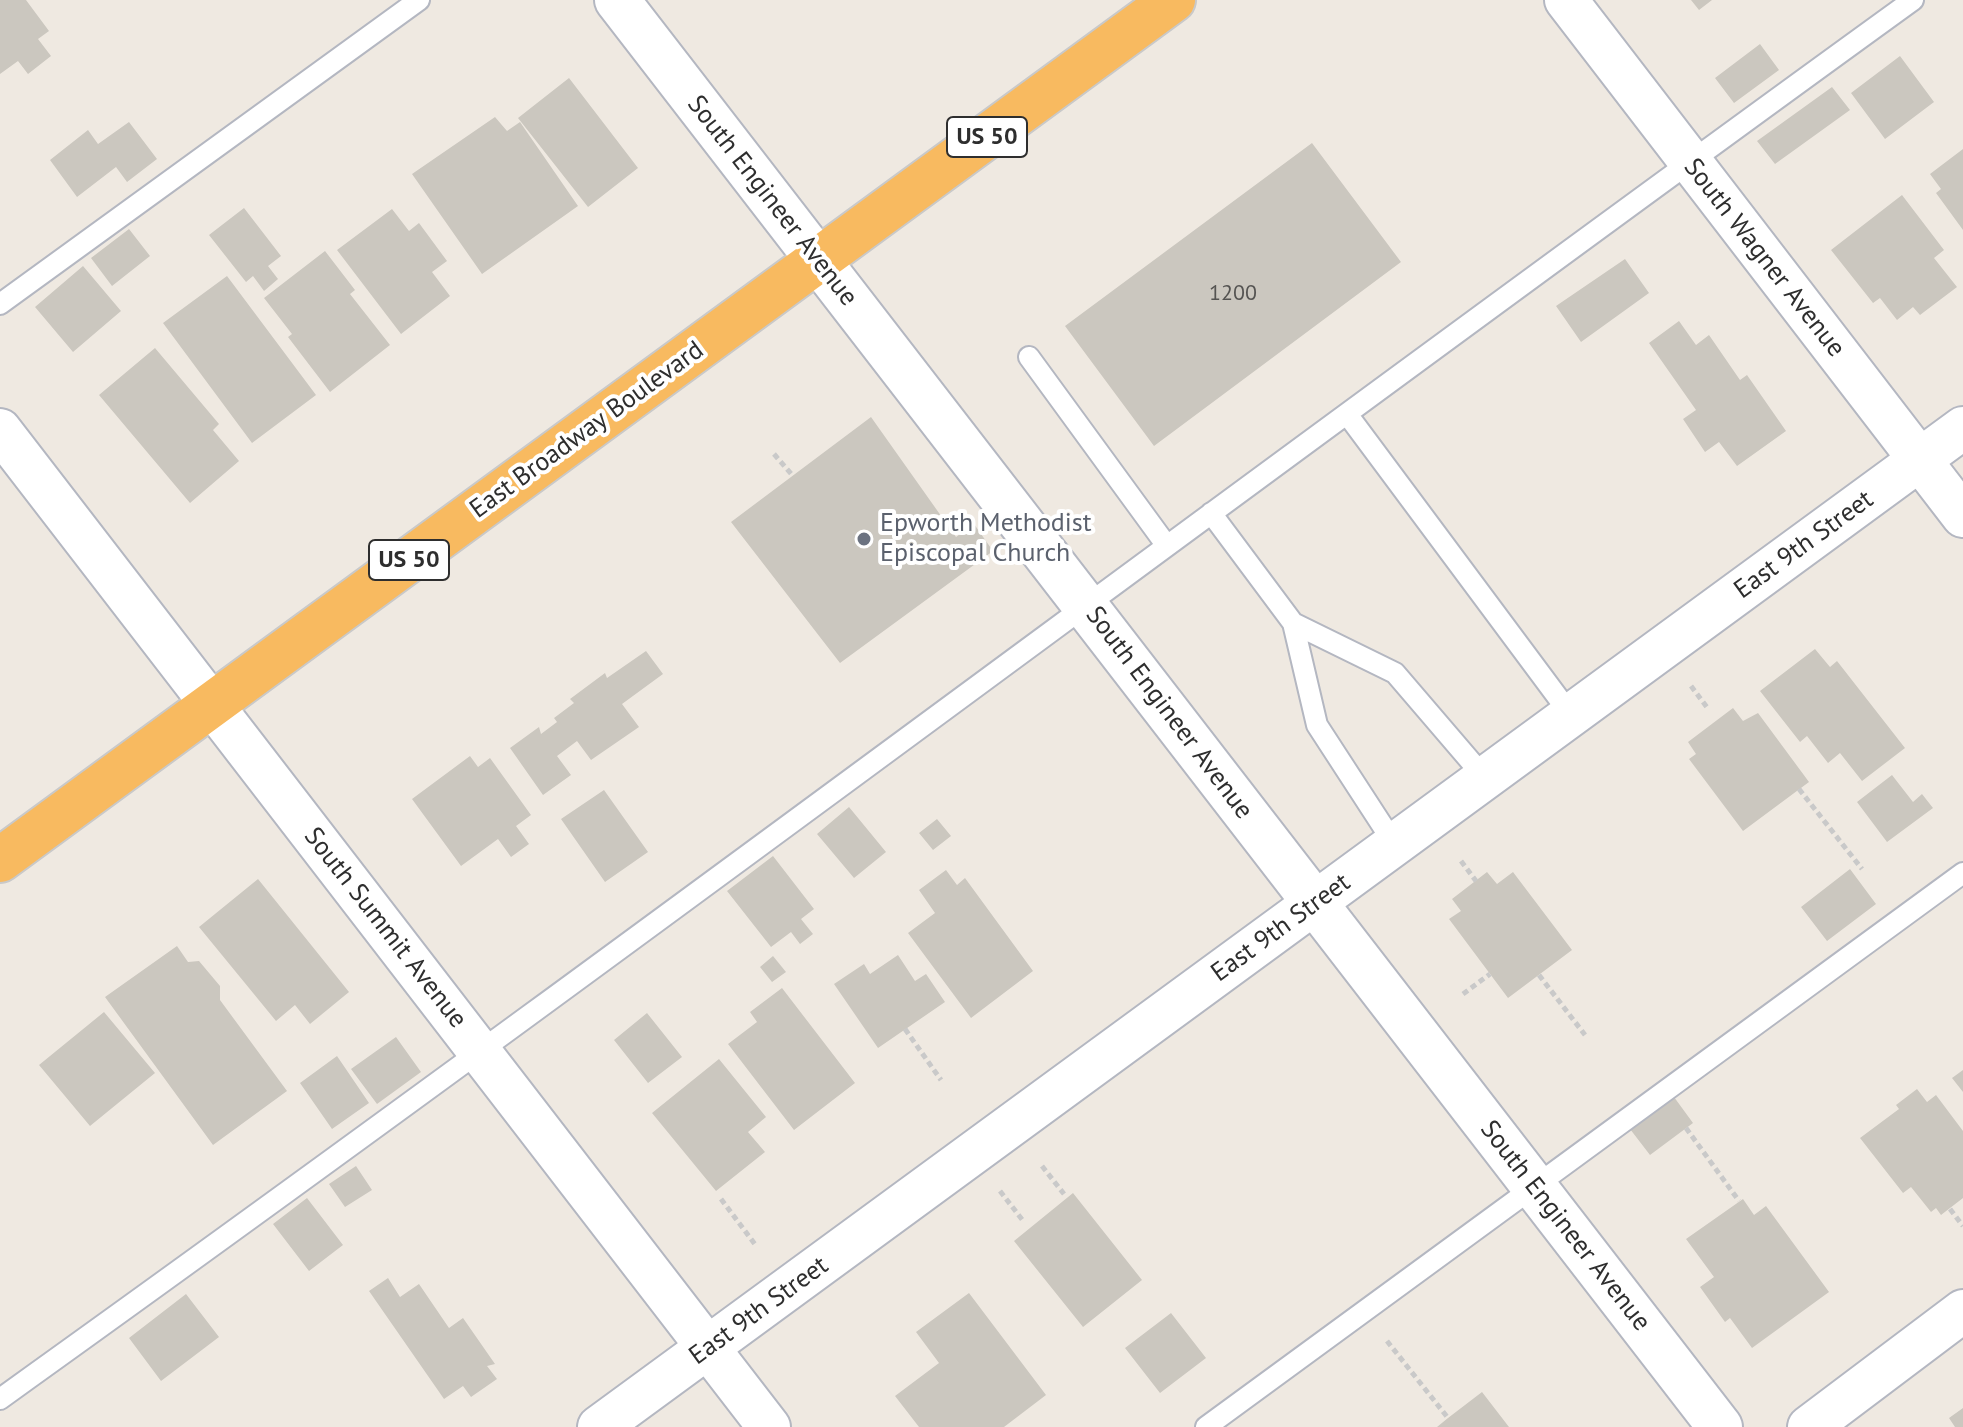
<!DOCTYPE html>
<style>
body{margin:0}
canvas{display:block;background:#efe9e1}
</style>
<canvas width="1963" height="1427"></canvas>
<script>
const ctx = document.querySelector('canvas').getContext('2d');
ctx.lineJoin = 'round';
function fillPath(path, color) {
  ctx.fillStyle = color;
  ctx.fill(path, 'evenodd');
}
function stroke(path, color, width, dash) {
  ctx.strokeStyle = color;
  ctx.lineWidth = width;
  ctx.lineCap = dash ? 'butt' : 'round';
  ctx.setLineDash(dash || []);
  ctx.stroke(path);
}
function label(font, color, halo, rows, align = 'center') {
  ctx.font = font + ' "PT Sans",sans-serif';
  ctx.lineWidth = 8;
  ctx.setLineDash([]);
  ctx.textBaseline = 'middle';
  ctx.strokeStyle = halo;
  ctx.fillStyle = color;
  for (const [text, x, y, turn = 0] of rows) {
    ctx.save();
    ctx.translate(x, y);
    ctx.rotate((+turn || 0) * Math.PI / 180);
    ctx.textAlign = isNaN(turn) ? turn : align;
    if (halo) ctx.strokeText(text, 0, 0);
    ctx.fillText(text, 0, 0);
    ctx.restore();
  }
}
fillPath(new Path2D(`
 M 0,0 L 26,0 L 49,31 L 38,39 L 51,56 L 28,74 L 18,61 L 0,74 Z
 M 1691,0 L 1712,0 L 1699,10 Z
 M 1760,44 L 1779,70 L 1734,103 L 1715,78 Z
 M 1900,56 L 1934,102 L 1885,139 L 1851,93 Z
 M 569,78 L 638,168 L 588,207 L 518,118 Z
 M 1832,87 L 1850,110 L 1775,164 L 1757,141 Z
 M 495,117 L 507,131 L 520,122 L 578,206 L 482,274 L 412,174 Z
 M 129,122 L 157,159 L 127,182 L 116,167 L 77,197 L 50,160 L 88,130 L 98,144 Z
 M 1312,143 L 1401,262 L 1154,446 L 1065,326 Z
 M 1963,149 L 1963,230 L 1936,193 L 1941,189 L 1930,174 Z
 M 1902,195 L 1944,250 L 1934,258 L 1957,287 L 1920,315 L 1913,307 L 1897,320 L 1880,298 L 1873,303 L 1831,250 Z
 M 244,208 L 281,256 L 268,266 L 278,279 L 264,291 L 253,276 L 246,282 L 209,235 Z
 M 392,209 L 409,231 L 419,223 L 447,261 L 432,272 L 450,296 L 401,334 L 337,250 Z
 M 129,229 L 150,256 L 112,286 L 91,258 Z
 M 325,251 L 355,290 L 350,294 L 390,345 L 330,392 L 288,337 L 292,334 L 264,298 Z
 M 1625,259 L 1649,293 L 1581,342 L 1556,306 Z
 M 83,266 L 121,311 L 73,352 L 35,307 Z
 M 227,276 L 316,395 L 252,443 L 163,323 Z
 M 1679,321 L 1696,345 L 1709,335 L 1740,380 L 1747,375 L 1786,431 L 1737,466 L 1719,442 L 1705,452 L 1683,419 L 1696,410 L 1649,343 Z
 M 155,348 L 219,424 L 213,430 L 239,461 L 190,503 L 99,395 Z
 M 871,417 L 956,537 L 974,524 L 993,551 L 840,663 L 731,522 Z
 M 1815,649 L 1830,667 L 1837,661 L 1905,748 L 1862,781 L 1840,753 L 1828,763 L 1807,736 L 1800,742 L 1760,691 Z
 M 646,651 L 663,674 L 622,704 L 639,727 L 591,760 L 577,741 L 557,756 L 571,775 L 543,795 L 510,748 L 539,727 L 541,734 L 557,722 L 554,718 L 574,703 L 570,699 L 605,673 L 607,678 Z
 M 1733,708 L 1743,721 L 1758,713 L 1809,782 L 1743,831 L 1689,759 L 1696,754 L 1688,742 Z
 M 470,756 L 478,767 L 490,758 L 531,815 L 516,826 L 529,844 L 511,857 L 498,839 L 461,866 L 412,799 Z
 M 1892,775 L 1913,802 L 1922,794 L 1933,808 L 1887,842 L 1857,802 Z
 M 604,790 L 648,852 L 605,882 L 561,819 Z
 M 849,807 L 886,852 L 854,878 L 817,834 Z
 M 937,819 L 951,836 L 933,850 L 919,833 Z
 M 773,856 L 814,909 L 801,919 L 813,934 L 800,944 L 791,932 L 771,947 L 727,891 Z
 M 1850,869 L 1876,904 L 1827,941 L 1801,907 Z
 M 946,870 L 957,885 L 965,878 L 1033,971 L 971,1018 L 908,933 L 935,913 L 919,890 Z
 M 1487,872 L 1497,884 L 1513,872 L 1572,950 L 1508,998 L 1449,919 L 1461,911 L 1452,899 Z
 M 258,879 L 349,992 L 310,1024 L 295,1005 L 276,1021 L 199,927 Z
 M 177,946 L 188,962 L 199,961 L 220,986 L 220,1000 L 287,1091 L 213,1145 L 105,997 Z
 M 898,955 L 915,981 L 926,974 L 945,1002 L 878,1048 L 834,984 L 864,964 L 870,974 Z
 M 773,956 L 786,972 L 772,982 L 760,967 Z
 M 782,988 L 855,1083 L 794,1130 L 728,1044 L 757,1022 L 750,1012 Z
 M 104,1012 L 155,1073 L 90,1126 L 39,1065 Z
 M 647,1013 L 682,1057 L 648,1083 L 614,1040 Z
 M 396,1037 L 421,1072 L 377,1104 L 351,1069 Z
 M 337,1056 L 369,1103 L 332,1129 L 300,1083 Z
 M 719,1059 L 766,1117 L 748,1132 L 765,1152 L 716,1191 L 652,1113 Z
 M 1963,1070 L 1963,1092 L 1952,1078 Z
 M 1917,1089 L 1927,1102 L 1936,1095 L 1963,1131 L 1963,1198 L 1941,1215 L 1936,1208 L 1931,1212 L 1911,1187 L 1903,1193 L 1860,1138 L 1899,1109 L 1896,1105 Z
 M 1674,1097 L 1693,1123 L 1650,1155 L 1630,1129 Z
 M 356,1166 L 372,1190 L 345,1207 L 329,1184 Z
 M 1073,1193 L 1142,1280 L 1083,1327 L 1014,1241 Z
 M 307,1198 L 343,1245 L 309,1271 L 273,1224 Z
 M 1743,1199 L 1754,1215 L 1766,1206 L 1829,1292 L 1752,1348 L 1730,1318 L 1725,1322 L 1700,1287 L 1714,1277 L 1686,1239 Z
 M 388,1278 L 400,1297 L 419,1284 L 449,1328 L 463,1318 L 495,1364 L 487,1366 L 497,1379 L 471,1397 L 463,1386 L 444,1399 L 369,1291 Z
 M 969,1293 L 1046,1395 L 1004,1427 L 919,1427 L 895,1396 L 939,1363 L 916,1332 Z
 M 186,1294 L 219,1337 L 161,1381 L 129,1338 Z
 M 1171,1313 L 1206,1358 L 1160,1393 L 1125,1348 Z
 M 1482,1392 L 1509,1427 L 1437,1427 L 1448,1418 Z
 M 1963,1408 L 1963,1427 L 1955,1427 L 1949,1418 Z`), '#cbc7bf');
const service = new Path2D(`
 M 0,304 L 419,0
 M 1029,357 L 1167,546
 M 1347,414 L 1571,715
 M 1211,513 L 1293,623 L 1317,725 L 1395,845
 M 1293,623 L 1395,673 L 1485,778
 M 0,1399 C 642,939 1273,463 1913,0
 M 1206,1427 L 1963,873`);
const minor = new Path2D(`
 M 1566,0 L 1963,516
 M 0,430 L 769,1427
 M 599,1427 L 1963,428
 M 1809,1427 L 1963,1311`);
const tertiary = new Path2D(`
 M 617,0 L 1720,1427`);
const trunk = new Path2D(`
 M 0,860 L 1173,0`);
stroke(service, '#b4b7c1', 24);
stroke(minor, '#b4b7c1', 46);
stroke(tertiary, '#b4b7c1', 48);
stroke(trunk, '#c9c9c9', 48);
stroke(new Path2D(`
 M 774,454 L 793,476
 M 1691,686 L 1709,710
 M 1799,789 L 1862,869
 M 1461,861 L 1476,881
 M 1539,975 L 1585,1035
 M 1463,994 L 1490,974
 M 905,1029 L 941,1080
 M 1686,1128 L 1739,1201
 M 1042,1166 L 1064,1194
 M 1000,1191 L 1024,1222
 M 721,1199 L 757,1247
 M 1950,1209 L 1963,1226
 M 1387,1341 L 1448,1418`), '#c9c9c9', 5, [6, 4]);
stroke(service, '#fff', 20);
stroke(minor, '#fff', 42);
stroke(tertiary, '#fff', 44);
stroke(trunk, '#f8ba60', 44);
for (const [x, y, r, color] of [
 [864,539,8,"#6b7280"]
]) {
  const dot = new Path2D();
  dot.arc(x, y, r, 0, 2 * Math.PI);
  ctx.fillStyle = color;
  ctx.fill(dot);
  stroke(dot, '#fff', 3);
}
label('22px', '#555452', null, [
 ["1200",1233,294]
]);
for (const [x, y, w] of [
 [987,137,80],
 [409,560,80]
]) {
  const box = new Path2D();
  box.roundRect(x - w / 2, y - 20, w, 40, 6);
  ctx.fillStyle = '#fff';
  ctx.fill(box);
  stroke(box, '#2e2e2e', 2);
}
label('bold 24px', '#2e2e2e', null, [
 ["US 50",987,137],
 ["US 50",409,560]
]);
label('26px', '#2e2e2e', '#fff', [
 ["South Engineer Avenue",772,201,52],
 ["South Wagner Avenue",1764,258,52],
 ["East Broadway Boulevard",587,430,-36],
 ["East 9th Street",1804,545,-36],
 ["South Engineer Avenue",1169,713,53],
 ["South Summit Avenue",385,928,52],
 ["East 9th Street",1281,928,-36],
 ["South Engineer Avenue",1565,1226,52],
 ["East 9th Street",759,1311,-36]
]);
label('26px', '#5b616d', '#fff', [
 ["Epworth Methodist",880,524],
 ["Episcopal Church",880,554]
], 'left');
</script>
